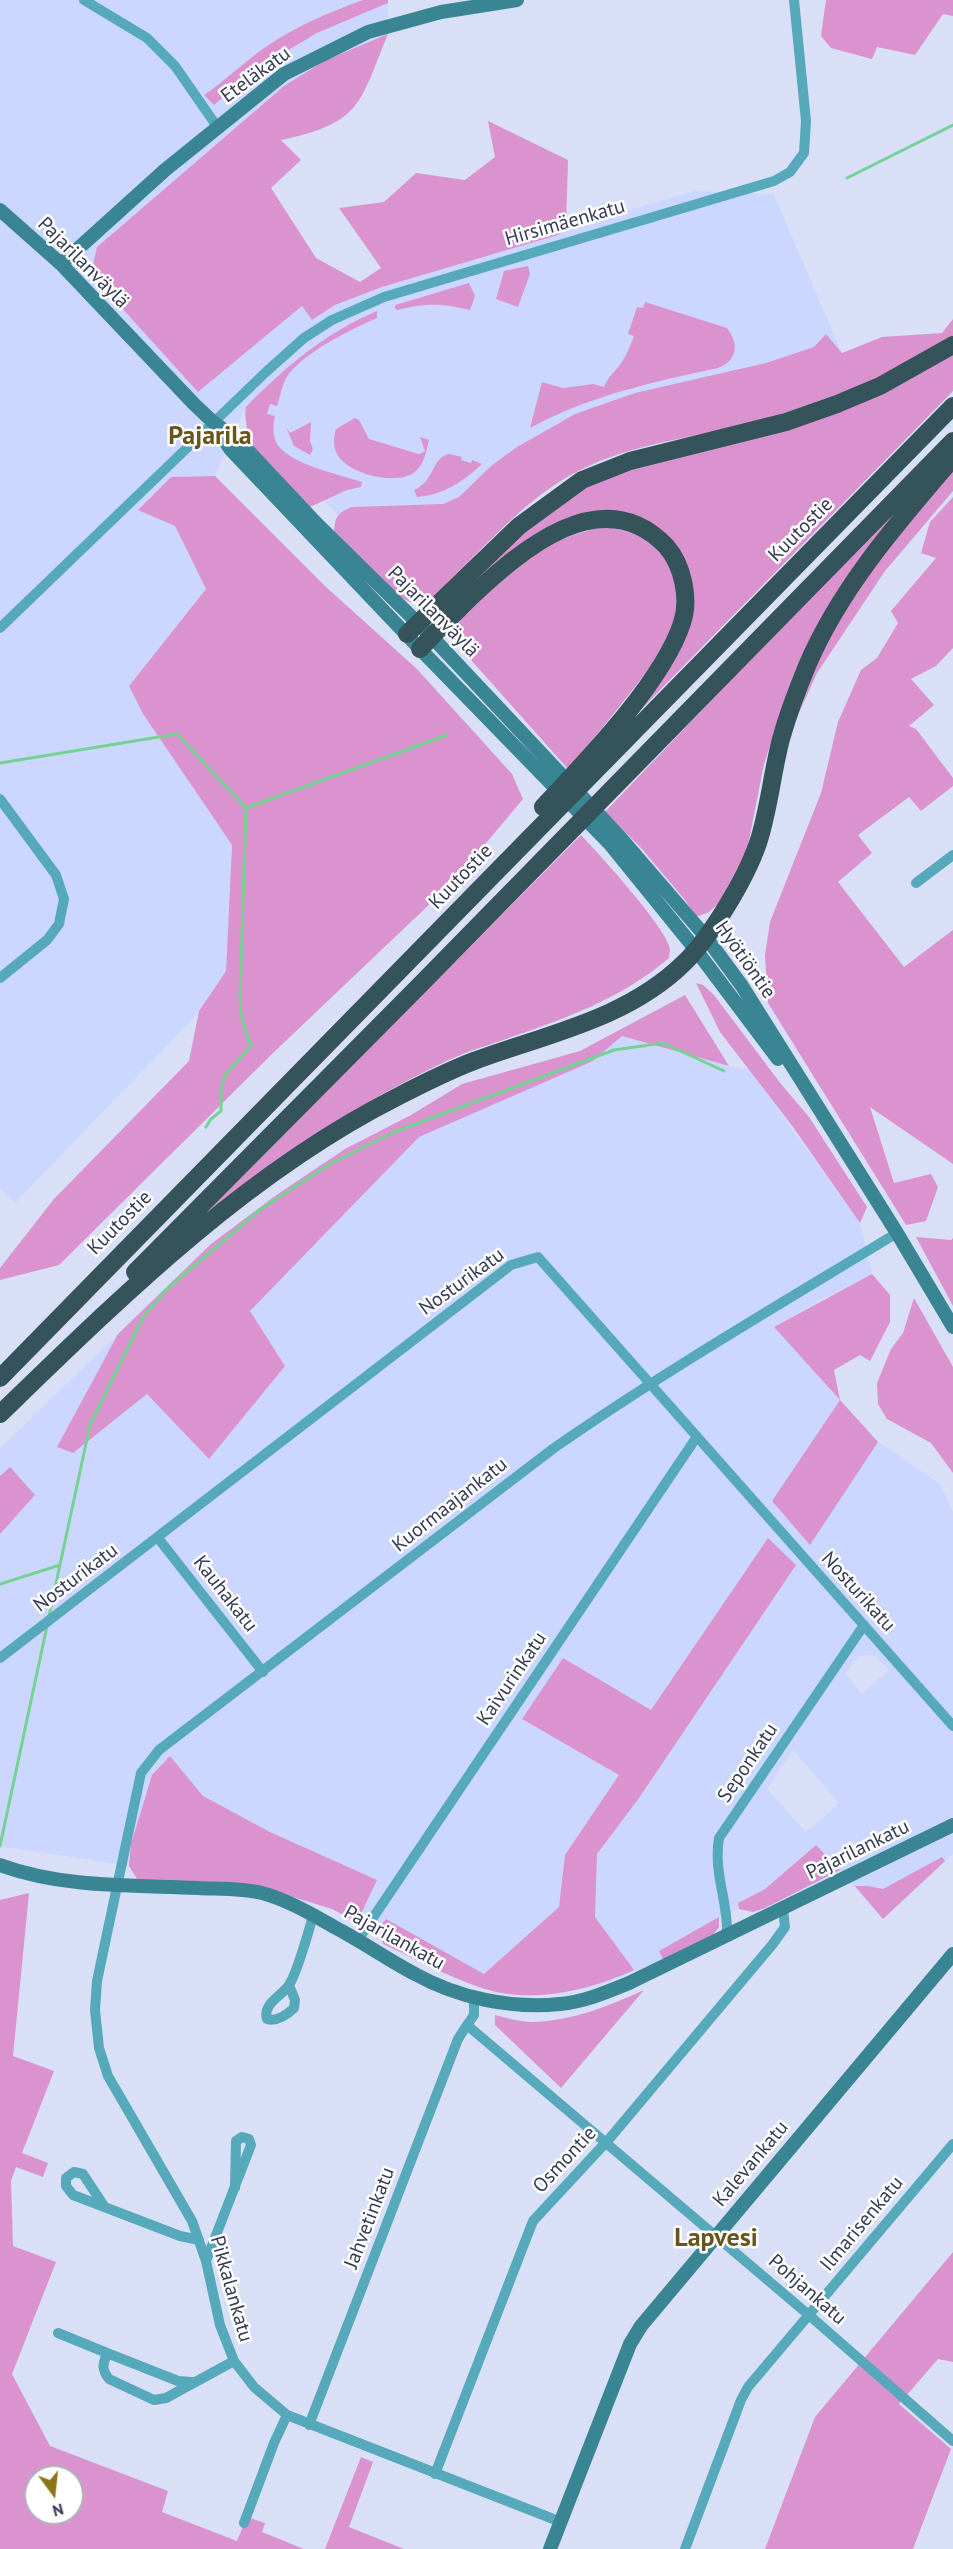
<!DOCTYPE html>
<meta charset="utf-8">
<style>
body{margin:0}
#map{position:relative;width:953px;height:2549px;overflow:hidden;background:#d8dff7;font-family:"PT Sans",sans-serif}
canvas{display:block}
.north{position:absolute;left:24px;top:2465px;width:60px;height:60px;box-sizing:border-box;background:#fff;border:2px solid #aeb1ba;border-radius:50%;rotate:165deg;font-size:16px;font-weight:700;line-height:24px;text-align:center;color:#353c53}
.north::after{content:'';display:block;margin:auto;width:21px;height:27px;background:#8e7519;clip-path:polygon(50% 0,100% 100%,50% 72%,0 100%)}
</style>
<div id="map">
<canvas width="953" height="2549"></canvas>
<div class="north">N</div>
</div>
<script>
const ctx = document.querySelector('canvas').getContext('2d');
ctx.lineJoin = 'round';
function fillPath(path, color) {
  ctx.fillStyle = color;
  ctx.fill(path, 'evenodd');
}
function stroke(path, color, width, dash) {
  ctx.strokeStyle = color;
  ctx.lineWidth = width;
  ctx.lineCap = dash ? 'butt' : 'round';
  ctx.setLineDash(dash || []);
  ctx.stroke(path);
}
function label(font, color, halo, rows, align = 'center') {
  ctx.font = font + ' "PT Sans",sans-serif';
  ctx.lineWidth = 5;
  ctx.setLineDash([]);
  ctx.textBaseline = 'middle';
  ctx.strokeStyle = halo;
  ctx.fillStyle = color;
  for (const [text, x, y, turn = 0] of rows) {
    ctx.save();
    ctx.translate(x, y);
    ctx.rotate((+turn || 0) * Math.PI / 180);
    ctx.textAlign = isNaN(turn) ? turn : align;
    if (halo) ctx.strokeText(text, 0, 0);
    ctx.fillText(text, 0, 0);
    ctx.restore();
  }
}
fillPath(new Path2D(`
 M 0,0 L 363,0 L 329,12 L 266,47 L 205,95 L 214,105 L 255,70 L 317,33 L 388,3 L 388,34 L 326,60 L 284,86 L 97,247 L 303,306 L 312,320 L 335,305 L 382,287 L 558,235 L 566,229 L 694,191 L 774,195 L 842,353 L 616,415 L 405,569 L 351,529 L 287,463 L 245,410 L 215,476 L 171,477 L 138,509 L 175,526 L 206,589 L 129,686 L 143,714 L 232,845 L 226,971 L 192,1020 L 15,1203 L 0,1189 Z
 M 622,1036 L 729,1066 L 749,1069 L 860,1223 L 872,1274 L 817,1302 L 774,1327 L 878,1442 L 940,1484 L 953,1512 L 953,1854 L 883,1919 L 816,1845 L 765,1889 L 738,1903 L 739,1909 L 719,1917 L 719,1927 L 663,1959 L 603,1984 L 559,1994 L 509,1994 L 480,1988 L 383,1944 L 357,1922 L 332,1909 L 277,1892 L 137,1879 L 129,1866 L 0,1846 L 0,1448 L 211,1244 L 275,1196 L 345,1149 L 593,1061 ZM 868,1655 L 876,1657 L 889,1670 L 862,1694 L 845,1674 L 859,1656 ZM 793,1750 L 839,1803 L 806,1832 L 767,1789 Z`), '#ccd7ff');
fillPath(new Path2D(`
 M 363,0 L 388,0 L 388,3 L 317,33 L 255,70 L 214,105 L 204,95 C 226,80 245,61 267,46 C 297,26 329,12 363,0 Z
 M 826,0 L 953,0 L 953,16 L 943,14 L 915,55 L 877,47 L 872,59 L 831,48 L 821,36 Z
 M 388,34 C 359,104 362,123 281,140 L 301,160 L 271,188 L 316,258 L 360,282 L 381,268 L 339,208 L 384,202 L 416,173 L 465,180 L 495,157 L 488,121 L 568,160 L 566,229 L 558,235 L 382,287 L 335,305 L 312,320 L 302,306 L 198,392 L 91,274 L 97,247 L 284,86 L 326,60 Z
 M 528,266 L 530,274 L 518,307 L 496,299 L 504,271 Z
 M 469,283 L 475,296 L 470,310 C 439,303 428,303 397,310 L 395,308 L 395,305 Z
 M 645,302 L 727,328 C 739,344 738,360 718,368 C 652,382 589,396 530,428 L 542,382 L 563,388 L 593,384 L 604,387 C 608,376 615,372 621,363 C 627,355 630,345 634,336 L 628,334 L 637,307 L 643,308 Z
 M 377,311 L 377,318 C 350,330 302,353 286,378 C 282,386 280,397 277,406 L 270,404 L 267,414 L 275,416 C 273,425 272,435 277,444 C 291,465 338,474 362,482 L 361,487 L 347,490 L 310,507 L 245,440 C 250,429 243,419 246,407 C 285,367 325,333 377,311 Z
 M 953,319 L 953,337 C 902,366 849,394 793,412 C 716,438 629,437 559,482 C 511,513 473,560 431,598 C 423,602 417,605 408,601 C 388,593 352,549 334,532 C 335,517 338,512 352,507 L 443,504 L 459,497 L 491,466 L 517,447 L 575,414 L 635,393 L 766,363 L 814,347 L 826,334 L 842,353 L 882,337 L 942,333 Z
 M 953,353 L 953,391 L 609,742 L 681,646 L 673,546 L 587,513 L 566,519 L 538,532 L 510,553 L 436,620 L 431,622 L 517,536 L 594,481 Z
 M 355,418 L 359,420 L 369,439 L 419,454 L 425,451 L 420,437 L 429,440 C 426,451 425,462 417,470 C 400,488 345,474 336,452 C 333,445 334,436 336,429 Z
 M 311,422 L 310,441 L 313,449 L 310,455 L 294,446 L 286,427 L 290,433 Z
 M 449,454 L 462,457 L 461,460 L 471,463 L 472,460 L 482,464 C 463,482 443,495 417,497 L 414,490 C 435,481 431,458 449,454 Z
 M 953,467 L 953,491 L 885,571 L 817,673 L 788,737 C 802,699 815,662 834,626 C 865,569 912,518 953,467 Z
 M 215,476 L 326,587 L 417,669 L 512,774 L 523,799 L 455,880 L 272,1054 L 59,1265 L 0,1280 L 0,1268 L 54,1199 L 189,1061 L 199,1011 L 226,971 L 232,845 L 143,714 L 129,686 L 206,589 L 175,526 L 138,510 L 171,477 Z
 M 912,496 L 811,638 L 789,686 L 764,764 L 747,850 L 719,903 L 709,912 L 696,917 L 685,900 L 642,849 L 605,812 L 840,565 Z
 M 953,497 L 953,648 L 936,666 L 911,679 L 934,705 L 909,726 L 916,729 L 953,778 L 953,786 L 921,811 L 909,797 L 858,835 L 872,853 L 838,882 L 904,967 L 953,930 L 953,1164 L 870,1107 L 894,1183 L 931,1174 L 938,1187 L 926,1221 L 906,1225 L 768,1003 L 765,955 L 770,922 L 821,793 L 838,722 L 861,670 L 877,658 L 898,623 L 891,611 L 936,558 L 921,553 L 930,522 Z
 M 602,526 C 631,531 656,536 669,566 C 679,588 679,610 671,633 C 665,651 649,668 638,683 C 615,712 592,741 568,769 L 464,652 L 454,639 L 455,628 L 470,607 L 540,546 Z
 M 581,835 C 599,854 666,927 670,949 C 670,950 669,957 669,958 C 620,1000 563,1019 503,1040 C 486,1046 468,1051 451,1059 C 364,1099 285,1153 208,1211 Z
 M 696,983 L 703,985 L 714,995 L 781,1084 L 809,1117 L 867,1207 L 860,1223 L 793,1127 L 720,1032 Z
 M 685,995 L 729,1066 L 622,1036 L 593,1061 L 419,1137 L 250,1311 L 285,1366 L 209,1459 L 147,1394 L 73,1453 L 57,1447 L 118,1334 L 211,1244 L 275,1196 L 345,1149 L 411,1115 L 462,1084 L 580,1051 Z
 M 916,1237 L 951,1240 L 953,1238 L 953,1306 Z
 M 872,1274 L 890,1295 L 890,1322 L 870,1361 L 860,1355 L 834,1370 L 840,1400 L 878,1442 L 810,1545 L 772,1501 L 840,1400 L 774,1327 Z
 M 914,1298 L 953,1367 L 953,1473 L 931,1443 L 887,1419 L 878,1404 L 877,1383 L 891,1349 L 903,1333 Z
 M 10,1467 L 35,1495 L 0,1534 L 0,1476 Z
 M 768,1538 L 796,1565 L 639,1798 L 597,1854 L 595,1917 L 634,1970 C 588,1991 529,2005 479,1987 C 446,1976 414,1958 383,1944 L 378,1929 L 386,1919 L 484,1974 L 559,1907 L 565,1855 L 619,1775 L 522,1719 L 563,1658 L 651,1710 Z
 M 170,1756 L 203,1796 L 270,1832 L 377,1880 L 357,1922 L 332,1909 L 277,1892 L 137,1879 L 129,1866 L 131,1844 L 152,1775 Z
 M 816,1845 L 840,1870 L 765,1908 L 753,1912 L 739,1909 L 738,1903 L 765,1889 Z
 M 942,1857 L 945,1861 L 883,1919 L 855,1886 L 868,1886 L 883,1889 Z
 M 29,1893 L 13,2056 L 54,2071 L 22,2153 L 48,2163 L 43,2177 L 16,2167 L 11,2181 L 13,2246 L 56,2262 L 12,2374 L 50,2446 L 168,2491 L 162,2512 L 237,2541 L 247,2517 L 265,2523 L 262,2532 L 304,2549 L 0,2549 L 0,1900 ZM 36,2477 L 72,2477 L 72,2513 L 36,2513 Z
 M 719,1917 L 719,1927 L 713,1935 L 663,1959 L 659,1951 Z
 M 644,1990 L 561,2088 L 495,2025 L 495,2015 C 507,2018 520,2022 532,2022 C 572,2021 609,2006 644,1990 Z
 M 953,2252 L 953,2362 L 938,2359 L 899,2404 L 951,2449 L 913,2549 L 765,2549 L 815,2417 Z
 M 361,2457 L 373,2462 L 349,2527 L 404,2549 L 325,2549 Z`), '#db93d0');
stroke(new Path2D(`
 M 847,178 L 953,125
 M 0,763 L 177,734 L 246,808 L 240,996 L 241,1016 L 251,1046 L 225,1075 L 221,1089 L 221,1111 L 211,1119 L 206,1127
 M 246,808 L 447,735
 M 0,1584 L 60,1565
 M 49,1616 L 90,1425 L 143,1317 L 168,1288 L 261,1209 L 330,1164 L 394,1132 L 614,1050 L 663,1043 L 724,1071
 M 0,1846 L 47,1626`), '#74d292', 3);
stroke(new Path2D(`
 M 84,0 L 147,38 L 175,66 L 218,128
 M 0,628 L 267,371 L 304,338 L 332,320 L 384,297 L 774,181 L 790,172 L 804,153 L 806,121 L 794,0
 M 0,799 L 56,875 L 64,899 L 59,924 L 47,940 L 0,978
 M 916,883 L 953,855
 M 158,1538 L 263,1672
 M 0,1658 L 511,1265 L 538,1257 L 953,1726
 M 727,1937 C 729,1902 713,1875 719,1838 L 864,1625
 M 358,1940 L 696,1438
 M 289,1985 L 295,2000 L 294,2008 C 288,2014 277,2022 267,2019 C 262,2004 282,1996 289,1985 C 298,1971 308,1933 313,1916
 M 474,1997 L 474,2015 L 467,2025 L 810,2316 L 953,2441
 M 104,2206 L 83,2174 L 74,2172 L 66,2178 L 66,2186 L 73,2195 L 180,2236 L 199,2240
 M 206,2261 L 251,2145 L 249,2139 L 242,2137 L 236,2141 L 235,2188
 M 58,2333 L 107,2353
 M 192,2382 L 178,2381 L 107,2353 C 103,2364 101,2369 109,2379 L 154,2400 L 166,2398 L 234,2361
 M 309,2425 L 458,2039 L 467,2025
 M 435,2474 L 533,2221 L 610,2138 L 772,1945 L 785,1927 L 783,1909
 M 561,2522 L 287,2415 L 254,2387 L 234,2361 L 220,2325 L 206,2261 L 192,2221 L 108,2076 L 99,2048 L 95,2010 L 97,1981 L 141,1773 L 159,1750 L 554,1448 C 665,1371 782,1303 897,1233
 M 244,2523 L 274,2443 L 287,2415
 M 685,2549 L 741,2400 L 748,2387 L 953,2144`), '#55a9ba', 10);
stroke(new Path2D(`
 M 0,210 L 61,264 L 194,404 L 213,422 L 239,441 L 316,523 L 431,636 L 619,836 L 706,937 L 742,986 L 897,1233 L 953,1327
 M 61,264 L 165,170 L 284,74 L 368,32 L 441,12 L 517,0
 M 217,429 L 231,450 L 420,649 L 610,844 L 696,950 L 778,1059
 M 0,1865 C 63,1888 132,1885 198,1888 C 219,1889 242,1888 262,1893 C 288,1900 313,1915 336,1928 C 363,1942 388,1960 415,1974 C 458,1998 511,2009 560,2004 C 584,2002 607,1992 629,1983 L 953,1825
 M 550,2549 L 630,2344 L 641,2326 L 953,1954`), '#3a8594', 14);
stroke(new Path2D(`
 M 407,634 L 519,526 L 582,480 L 630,461 L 786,422 L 837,404 L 880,386 L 953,345
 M 420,649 C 436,631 454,614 471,597 C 520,551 602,479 666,546 C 683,565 690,599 682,623 C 663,682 586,761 543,807
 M 135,1272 L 419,986 L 953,441
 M 0,1378 L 953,406
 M 0,1414 C 121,1297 245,1174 397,1097 C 422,1084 448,1071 474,1061 C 547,1034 627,1019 684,963 C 711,937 746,878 758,843 C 769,810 772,773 781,739 C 788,714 797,690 807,666 C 840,588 898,522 953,458`), '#35535a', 18);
label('20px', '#353c53', '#fff', [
 ["Eteläkatu",256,75,-36],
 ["Hirsimäenkatu",565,223,-16],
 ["Pajarilanväylä",83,263,45],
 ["Kuutostie",801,530,-45],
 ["Pajarilanväylä",433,612,45],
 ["Kuutostie",461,877,-46],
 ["Hyötiöntie",745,960,55],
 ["Kuutostie",120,1223,-45],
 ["Nosturikatu",462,1282,-36],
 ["Kuormaajankatu",450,1505,-38],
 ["Nosturikatu",76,1578,-37],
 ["Nosturikatu",858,1592,48],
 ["Kauhakatu",225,1594,52],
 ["Kaivurinkatu",512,1679,-56],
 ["Seponkatu",748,1763,-56],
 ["Pajarilankatu",858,1850,-26],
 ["Pajarilankatu",394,1938,29],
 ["Osmontie",565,2160,-47],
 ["Kalevankatu",751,2164,-50],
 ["Jahvetinkatu",370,2218,-69],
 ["Ilmarisenkatu",862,2224,-50],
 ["Pikkalankatu",231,2289,74],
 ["Pohjankatu",807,2290,41]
]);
label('bold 26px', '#67551a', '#fff', [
 ["Pajarila",210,437],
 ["Lapvesi",716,2239]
]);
</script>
